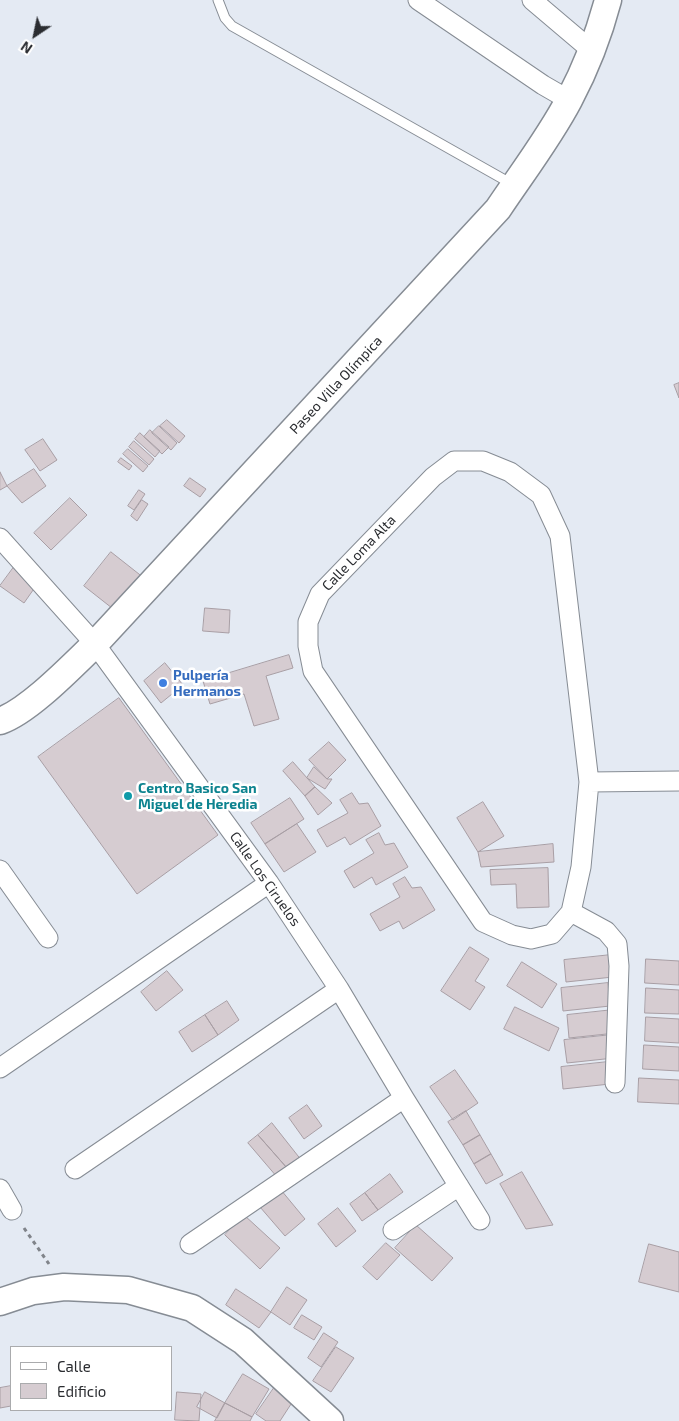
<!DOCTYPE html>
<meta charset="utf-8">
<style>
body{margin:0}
#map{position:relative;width:679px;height:1421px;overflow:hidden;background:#e4eaf3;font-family:"Exo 2",sans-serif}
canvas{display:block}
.legend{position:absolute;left:10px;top:1346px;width:162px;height:65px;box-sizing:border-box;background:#fff;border:1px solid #aaabad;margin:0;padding:6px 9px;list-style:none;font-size:15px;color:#2b2d31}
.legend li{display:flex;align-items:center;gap:10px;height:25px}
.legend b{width:25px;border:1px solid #aaabad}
.north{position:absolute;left:10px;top:10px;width:50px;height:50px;-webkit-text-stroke:4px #fff;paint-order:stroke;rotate:214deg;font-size:14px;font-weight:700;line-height:20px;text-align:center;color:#2b2d31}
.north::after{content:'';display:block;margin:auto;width:18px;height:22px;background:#2b2d31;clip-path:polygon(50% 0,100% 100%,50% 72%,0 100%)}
</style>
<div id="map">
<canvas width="679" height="1421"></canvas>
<ul class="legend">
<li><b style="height:6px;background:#fff"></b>Calle</li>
<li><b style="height:14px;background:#d6ccd1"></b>Edificio</li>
</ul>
<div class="north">N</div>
</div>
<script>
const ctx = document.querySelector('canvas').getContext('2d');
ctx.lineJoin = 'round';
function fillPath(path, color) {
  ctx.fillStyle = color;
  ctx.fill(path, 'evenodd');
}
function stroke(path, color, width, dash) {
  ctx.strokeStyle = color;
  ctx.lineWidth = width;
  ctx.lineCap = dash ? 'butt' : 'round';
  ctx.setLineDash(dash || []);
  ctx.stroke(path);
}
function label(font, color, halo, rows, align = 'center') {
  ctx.font = font + ' "Exo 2",sans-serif';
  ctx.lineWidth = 5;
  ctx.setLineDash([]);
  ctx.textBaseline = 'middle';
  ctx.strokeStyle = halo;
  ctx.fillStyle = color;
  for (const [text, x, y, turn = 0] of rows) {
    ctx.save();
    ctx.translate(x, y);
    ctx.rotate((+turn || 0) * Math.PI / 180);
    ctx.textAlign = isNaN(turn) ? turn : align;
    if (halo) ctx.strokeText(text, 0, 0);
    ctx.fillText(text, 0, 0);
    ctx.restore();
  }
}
const building = new Path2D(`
 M 679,383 L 679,398 L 674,385 Z
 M 167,420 L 185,436 L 179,443 L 160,426 Z
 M 159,426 L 177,443 L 171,450 L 152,433 Z
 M 150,430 L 169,447 L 162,454 L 144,437 Z
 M 140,433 L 160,451 L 155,457 L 135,439 Z
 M 43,439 L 57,460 L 40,471 L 25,450 Z
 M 134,441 L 154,459 L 149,465 L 129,447 Z
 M 128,449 L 148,466 L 143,472 L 123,454 Z
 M 121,458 L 132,466 L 129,470 L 118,462 Z
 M 34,469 L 46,486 L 22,503 L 7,486 Z
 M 0,472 L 7,486 L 0,490 Z
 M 190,478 L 206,489 L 200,497 L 184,486 Z
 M 139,490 L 145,494 L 134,510 L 128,506 Z
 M 70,498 L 87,515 L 51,550 L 34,533 Z
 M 142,500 L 148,504 L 137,521 L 131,516 Z
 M 111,552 L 144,578 L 117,612 L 84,586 Z
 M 14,567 L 38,583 L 24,603 L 0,586 Z
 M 205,608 L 230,610 L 229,633 L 203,631 Z
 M 289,655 L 293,668 L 266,676 L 279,719 L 254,726 L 244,694 L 210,704 L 203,681 Z
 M 165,663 L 183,685 L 161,703 L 144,681 Z
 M 119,698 L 218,835 L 137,894 L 38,757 Z
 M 329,742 L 346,760 L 327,779 L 309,760 Z
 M 293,762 L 315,787 L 305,796 L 283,771 Z
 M 314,767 L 327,779 L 332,779 L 325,789 L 307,778 Z
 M 315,787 L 332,803 L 318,815 L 305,796 Z
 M 352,793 L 359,804 L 368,803 L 381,826 L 350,845 L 345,837 L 327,847 L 317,830 L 348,813 L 340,800 Z
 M 290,798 L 304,819 L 265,844 L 251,823 Z
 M 483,802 L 504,836 L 478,852 L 457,818 Z
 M 297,824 L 316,852 L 284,872 L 265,844 Z
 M 379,833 L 385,845 L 394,843 L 408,867 L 376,885 L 372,877 L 354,888 L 344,871 L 374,853 L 366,840 Z
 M 553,844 L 554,862 L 481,867 L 478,852 Z
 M 548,868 L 549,907 L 517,908 L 516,884 L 491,885 L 490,870 Z
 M 405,877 L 412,888 L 421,887 L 435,910 L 403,929 L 399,921 L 380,931 L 370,914 L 400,897 L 393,884 Z
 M 470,947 L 489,959 L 475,981 L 485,987 L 470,1010 L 441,991 Z
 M 611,955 L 613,977 L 566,982 L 564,960 Z
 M 646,959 L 679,961 L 679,985 L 645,983 Z
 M 522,962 L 557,984 L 542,1008 L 507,986 Z
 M 167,971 L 183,990 L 156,1011 L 141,992 Z
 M 608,983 L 610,1006 L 563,1011 L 561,988 Z
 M 646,988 L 679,990 L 679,1014 L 645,1013 Z
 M 227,1001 L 239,1020 L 218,1035 L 205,1015 Z
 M 515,1007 L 559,1028 L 549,1051 L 504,1029 Z
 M 613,1010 L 616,1033 L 569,1038 L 567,1015 Z
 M 205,1015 L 218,1035 L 192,1052 L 179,1032 Z
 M 646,1017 L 679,1019 L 679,1043 L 645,1041 Z
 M 611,1035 L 614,1058 L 567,1063 L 564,1040 Z
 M 644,1045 L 679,1047 L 679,1071 L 643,1069 Z
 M 608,1062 L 610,1084 L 563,1089 L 561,1067 Z
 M 455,1070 L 478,1103 L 453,1120 L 430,1087 Z
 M 639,1078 L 679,1080 L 679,1104 L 638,1102 Z
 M 307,1105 L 322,1126 L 304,1139 L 289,1118 Z
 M 466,1111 L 480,1135 L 463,1145 L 448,1122 Z
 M 272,1123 L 302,1161 L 287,1168 L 258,1135 Z
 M 258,1135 L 287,1168 L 277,1177 L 248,1143 Z
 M 480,1135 L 491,1154 L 474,1164 L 463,1145 Z
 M 491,1154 L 503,1175 L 486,1184 L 474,1164 Z
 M 522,1172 L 553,1225 L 526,1229 L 500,1184 Z
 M 390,1174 L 403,1192 L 378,1210 L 365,1193 Z
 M 281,1190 L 305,1219 L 285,1236 L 260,1207 Z
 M 365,1193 L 378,1210 L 362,1221 L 350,1204 Z
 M 338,1208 L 356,1231 L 336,1247 L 318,1224 Z
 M 244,1215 L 280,1248 L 260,1269 L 225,1235 Z
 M 416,1225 L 453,1258 L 432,1281 L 395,1248 Z
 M 386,1243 L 400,1255 L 377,1280 L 363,1267 Z
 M 649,1244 L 679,1252 L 679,1292 L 639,1282 Z
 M 287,1287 L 307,1300 L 290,1325 L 271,1312 Z
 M 236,1289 L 271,1312 L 259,1328 L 226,1305 Z
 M 302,1315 L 322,1327 L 314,1340 L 294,1328 Z
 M 324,1333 L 338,1342 L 321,1367 L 308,1358 Z
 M 336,1347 L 354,1358 L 331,1392 L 313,1381 Z
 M 243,1374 L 269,1389 L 252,1417 L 225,1403 Z
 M 11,1386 L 11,1406 L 0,1408 L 0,1388 Z
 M 274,1388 L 293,1401 L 280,1421 L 266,1421 L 256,1414 Z
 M 177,1392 L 201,1394 L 199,1421 L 175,1420 Z
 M 205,1392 L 225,1403 L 217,1418 L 197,1407 Z
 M 225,1403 L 252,1417 L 250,1421 L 215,1421 Z`);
fillPath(building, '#d6ccd1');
stroke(building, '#a89ea4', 1);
const lane = new Path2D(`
 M 218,0 L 225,18 L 232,26 L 512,184`);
const street = new Path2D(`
 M 418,0 L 543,85 L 569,100
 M 532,0 L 591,50
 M 454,461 L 483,461 L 510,472 L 541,495 L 560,536 L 589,782 L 581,867 L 571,912 L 552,934 L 531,939 L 512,935 L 483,922 L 313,671 L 308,646 L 308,622 L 320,594 L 433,477 Z
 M 0,538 L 95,644 L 269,883 L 339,989 L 404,1098 L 480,1220
 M 589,782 L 679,781
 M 0,870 L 48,938
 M 571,912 L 606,931 L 617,944 L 619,966 L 615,1083
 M 0,1068 L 269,883
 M 75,1169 L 339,989
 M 0,1189 L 12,1210
 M 393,1230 L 459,1186
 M 190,1244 L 404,1098`);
const secondary = new Path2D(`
 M 0,721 C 29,711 72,666 95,644 L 498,209 C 522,173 549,138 569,100 C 586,68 599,34 608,0
 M 0,1302 L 33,1291 L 64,1287 L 128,1290 L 192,1308 L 243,1341 L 330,1421`);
stroke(lane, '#868c94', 11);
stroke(street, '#868c94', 21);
stroke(secondary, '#868c94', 29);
stroke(new Path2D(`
 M 24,1228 L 49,1264`), '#80848a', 3, [4, 4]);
stroke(lane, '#fff', 9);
stroke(street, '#fff', 19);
stroke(secondary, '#fff', 26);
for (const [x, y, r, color] of [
 [163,683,5,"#3f7fe0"],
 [128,796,5,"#0f9aa8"]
]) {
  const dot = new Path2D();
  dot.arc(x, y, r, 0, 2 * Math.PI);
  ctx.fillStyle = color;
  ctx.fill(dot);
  stroke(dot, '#fff', 2);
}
label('14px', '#2b2d31', '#fff', [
 ["Paseo Villa Olímpica",336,385,-47],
 ["Calle Loma Alta",359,553,-46],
 ["Calle Los Ciruelos",265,879,55]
]);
label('bold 14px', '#366cbe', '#fff', [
 ["Pulpería",173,675],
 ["Hermanos",173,691]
], 'left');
label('bold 14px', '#0d838f', '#fff', [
 ["Centro Basico San",138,788],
 ["Miguel de Heredia",138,804]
], 'left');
</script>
